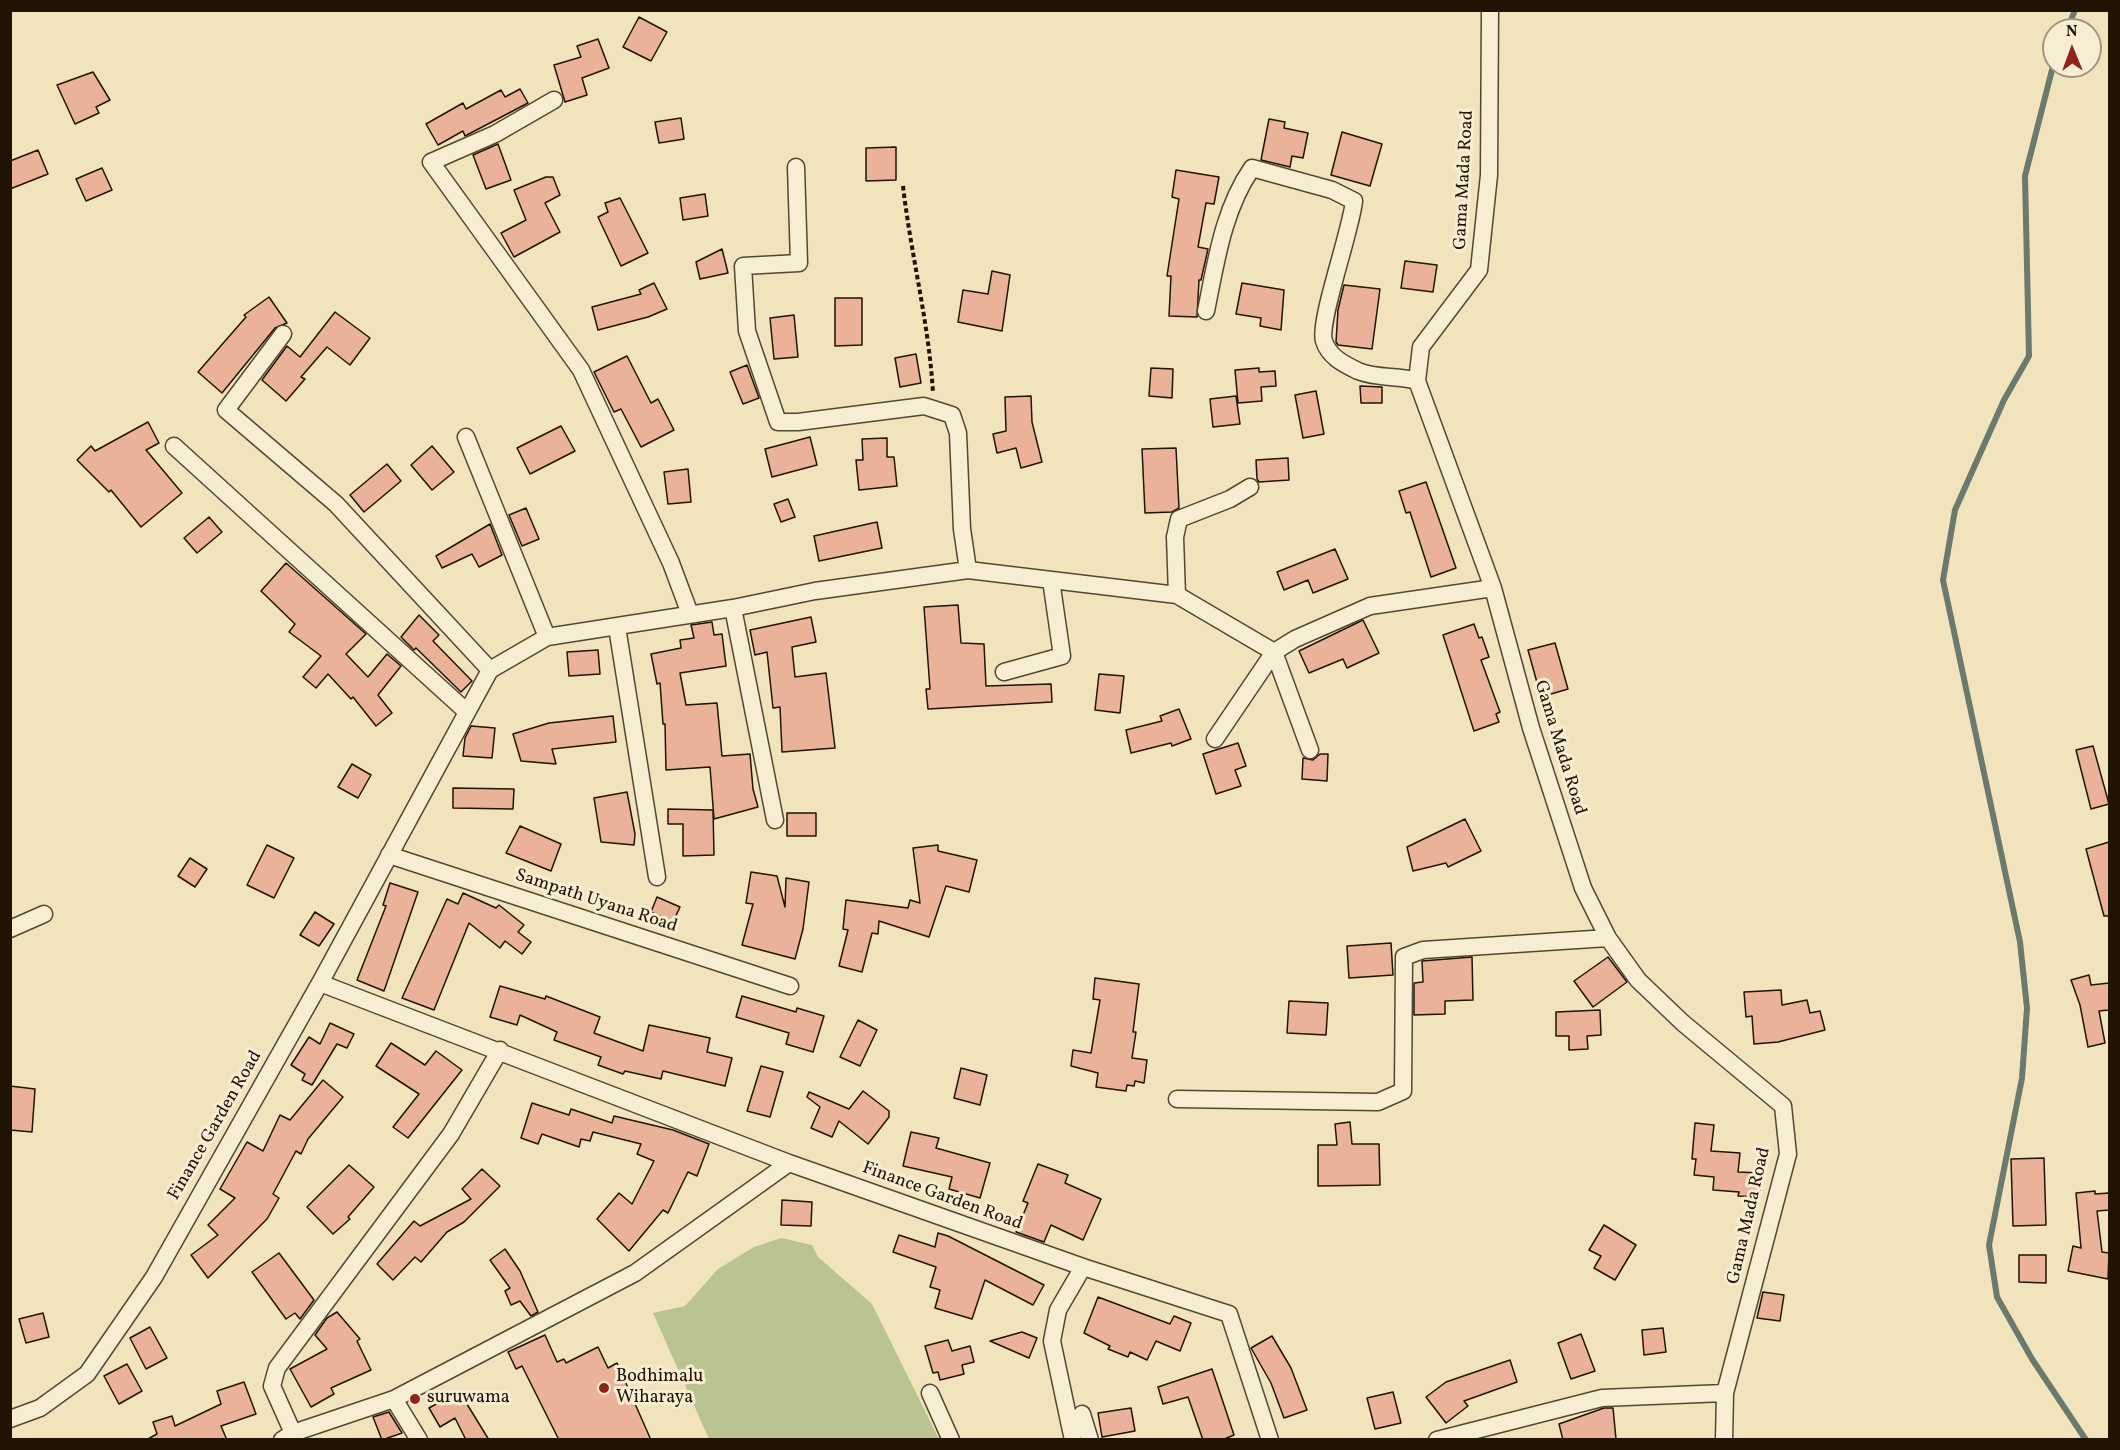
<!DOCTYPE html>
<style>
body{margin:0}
#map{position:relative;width:2120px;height:1450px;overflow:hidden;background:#f1e4bc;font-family:Vollkorn,serif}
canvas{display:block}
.frame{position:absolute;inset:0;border:12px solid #201304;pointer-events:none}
.north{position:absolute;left:2042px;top:18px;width:60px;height:60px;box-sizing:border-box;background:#f6edd3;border:2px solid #a09680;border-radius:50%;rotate:359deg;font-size:16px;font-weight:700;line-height:24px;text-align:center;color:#201304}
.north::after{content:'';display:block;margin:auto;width:21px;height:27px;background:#8f2418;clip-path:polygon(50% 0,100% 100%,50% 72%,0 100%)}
</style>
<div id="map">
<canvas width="2120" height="1450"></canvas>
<div class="frame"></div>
<div class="north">N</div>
</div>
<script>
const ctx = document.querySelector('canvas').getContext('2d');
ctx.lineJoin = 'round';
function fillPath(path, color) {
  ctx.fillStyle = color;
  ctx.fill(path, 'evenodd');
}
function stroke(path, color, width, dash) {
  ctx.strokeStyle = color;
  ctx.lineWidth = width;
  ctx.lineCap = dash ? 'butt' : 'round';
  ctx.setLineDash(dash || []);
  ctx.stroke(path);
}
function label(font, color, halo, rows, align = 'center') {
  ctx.font = font + ' Vollkorn,serif';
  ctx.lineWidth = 6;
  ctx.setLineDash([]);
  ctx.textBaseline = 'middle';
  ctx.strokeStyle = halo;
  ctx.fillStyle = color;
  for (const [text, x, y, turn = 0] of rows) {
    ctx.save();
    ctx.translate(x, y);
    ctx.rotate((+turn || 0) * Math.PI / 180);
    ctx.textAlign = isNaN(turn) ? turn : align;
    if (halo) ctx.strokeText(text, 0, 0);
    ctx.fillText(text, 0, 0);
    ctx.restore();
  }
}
fillPath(new Path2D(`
 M 781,1238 L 812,1245 L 818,1257 L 872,1304 L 939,1439 L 709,1439 L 653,1313 L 685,1306 L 718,1269 L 754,1247 Z`), '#b9c491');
stroke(new Path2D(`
 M 2067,30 L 2075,10
 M 2054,62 L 2025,176 L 2029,356 L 2004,400 L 1955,510 L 1943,580 L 2020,942 L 2027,1008 L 2022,1078 L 1989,1245 L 1997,1297 L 2032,1359 L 2086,1440`), '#6a7a6e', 6);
const building = new Path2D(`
 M 639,17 L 667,32 L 651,61 L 623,47 Z
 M 598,39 L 609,68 L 582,78 L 587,95 L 565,102 L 554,65 L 581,57 L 577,46 Z
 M 93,72 L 110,100 L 96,107 L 99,113 L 75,124 L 57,85 Z
 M 520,89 L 528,103 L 465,136 L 463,131 L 438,145 L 426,124 L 463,103 L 466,109 L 501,90 L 505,97 Z
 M 681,118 L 684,139 L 659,143 L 655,122 Z
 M 1269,119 L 1285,122 L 1284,128 L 1308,133 L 1303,158 L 1292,156 L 1290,167 L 1261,160 Z
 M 1342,132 L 1382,144 L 1370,186 L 1331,175 Z
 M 498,144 L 511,180 L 486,189 L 473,155 Z
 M 896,147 L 896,180 L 866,181 L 866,148 Z
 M 38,150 L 48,174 L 10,189 L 10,161 Z
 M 102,168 L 112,190 L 86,201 L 76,179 Z
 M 1176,170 L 1219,177 L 1214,204 L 1206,203 L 1198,247 L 1208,249 L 1201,280 L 1199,280 L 1197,317 L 1169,316 L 1171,276 L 1167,276 L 1179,199 L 1172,197 Z
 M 546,177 L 553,177 L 560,195 L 545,203 L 560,232 L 514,257 L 501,233 L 526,220 L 514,190 Z
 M 705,194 L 708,216 L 683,220 L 680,198 Z
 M 620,198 L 648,253 L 621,266 L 598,217 L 608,212 L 605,203 Z
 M 722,249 L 728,273 L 700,279 L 696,262 Z
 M 1405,261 L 1437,265 L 1433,292 L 1401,288 Z
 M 992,271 L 1010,275 L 1002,331 L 958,322 L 963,290 L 988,294 Z
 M 654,283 L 667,309 L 648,317 L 598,330 L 592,307 L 641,294 L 639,290 Z
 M 1242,283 L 1284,290 L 1281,330 L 1260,326 L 1261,318 L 1236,314 Z
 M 1344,285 L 1380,289 L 1372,349 L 1338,345 L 1336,342 L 1338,310 Z
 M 269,297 L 287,323 L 275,328 L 222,393 L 198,372 L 246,317 L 244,315 Z
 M 835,298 L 862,298 L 862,345 L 835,346 Z
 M 335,312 L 370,338 L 350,365 L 327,347 L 301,377 L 305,379 L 286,401 L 262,380 L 287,346 L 300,357 Z
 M 794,315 L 798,357 L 774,359 L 770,318 Z
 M 916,354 L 921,383 L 900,387 L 895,358 Z
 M 627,356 L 651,403 L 658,399 L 674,430 L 641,447 L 621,409 L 614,412 L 594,372 Z
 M 747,365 L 759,398 L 743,404 L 730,372 Z
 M 1151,368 L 1173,369 L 1172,398 L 1149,396 Z
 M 1259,368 L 1259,372 L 1275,371 L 1276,386 L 1261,387 L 1262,401 L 1238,403 L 1235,370 Z
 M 1360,386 L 1382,387 L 1382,403 L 1361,403 Z
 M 1316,391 L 1324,434 L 1303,438 L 1295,395 Z
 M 1031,396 L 1032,422 L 1042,462 L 1021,468 L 1016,448 L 997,453 L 993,434 L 1006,431 L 1005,397 Z
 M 1236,396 L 1240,424 L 1213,427 L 1210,399 Z
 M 148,422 L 159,443 L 146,450 L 182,493 L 141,527 L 111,490 L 109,492 L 77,460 L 91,446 L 95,451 Z
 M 561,426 L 575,451 L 530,474 L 517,448 Z
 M 810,437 L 817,465 L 772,477 L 765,449 Z
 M 887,438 L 887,457 L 894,457 L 897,486 L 859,490 L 856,460 L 863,460 L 862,439 Z
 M 432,446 L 454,472 L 432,490 L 411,465 Z
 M 1176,448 L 1179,508 L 1172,512 L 1145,513 L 1142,449 Z
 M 1288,458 L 1289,480 L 1259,482 L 1257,479 L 1256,460 Z
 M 387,464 L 401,481 L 364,512 L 350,495 Z
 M 688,469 L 691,502 L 668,504 L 664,472 Z
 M 1426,482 L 1456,568 L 1431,577 L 1410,512 L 1406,513 L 1399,491 Z
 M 788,499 L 795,517 L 781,522 L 774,504 Z
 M 526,508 L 539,539 L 522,546 L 509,515 Z
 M 209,517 L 222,532 L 197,553 L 184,538 Z
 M 877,522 L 882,548 L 819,561 L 814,536 Z
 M 490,524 L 502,555 L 479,567 L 472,554 L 442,568 L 436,556 Z
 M 1335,549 L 1348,579 L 1313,593 L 1308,580 L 1284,590 L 1277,572 Z
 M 286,563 L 366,634 L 346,654 L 368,677 L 387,654 L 401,666 L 378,695 L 392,713 L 376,726 L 353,697 L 351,699 L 328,674 L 316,688 L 303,677 L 321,656 L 289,632 L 295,624 L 261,591 Z
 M 958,605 L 961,643 L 984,644 L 986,686 L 1051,684 L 1052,702 L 928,709 L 926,689 L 930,689 L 924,607 Z
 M 419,615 L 439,635 L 433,641 L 472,681 L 461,692 L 416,648 L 414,650 L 401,637 Z
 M 811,617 L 816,642 L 792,647 L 795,677 L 826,673 L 835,748 L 782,752 L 780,707 L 773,708 L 767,652 L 755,655 L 750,630 Z
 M 1363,620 L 1379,653 L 1347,668 L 1343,659 L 1309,673 L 1299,651 Z
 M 712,622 L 714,635 L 722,634 L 726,666 L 680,673 L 686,705 L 717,703 L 722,756 L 750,754 L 753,789 L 758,807 L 714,819 L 710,767 L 666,770 L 665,724 L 663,724 L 660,683 L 657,684 L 651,654 L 681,648 L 680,640 L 694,638 L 691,625 Z
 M 1474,624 L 1479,638 L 1482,637 L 1489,657 L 1481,660 L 1500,712 L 1496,714 L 1499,722 L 1474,731 L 1443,635 Z
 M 1555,643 L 1568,689 L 1541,697 L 1528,650 Z
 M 598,650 L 600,674 L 569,676 L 567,652 Z
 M 1099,674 L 1124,676 L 1120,713 L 1095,710 Z
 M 1179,709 L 1191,739 L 1172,746 L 1171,743 L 1131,753 L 1126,730 L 1162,721 L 1160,716 Z
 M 613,716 L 616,742 L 552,749 L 556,764 L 521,761 L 513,734 L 549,723 Z
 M 471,726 L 495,728 L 492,758 L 463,756 L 465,738 Z
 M 1238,743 L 1246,766 L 1235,770 L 1241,786 L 1216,794 L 1203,754 Z
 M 2093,746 L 2109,804 L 2091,809 L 2076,750 Z
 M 1320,754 L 1328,754 L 1327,781 L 1302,779 L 1303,758 L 1313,760 Z
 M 352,764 L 371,775 L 358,798 L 338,787 Z
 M 453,788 L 514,789 L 513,809 L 453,808 Z
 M 627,792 L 635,834 L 634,845 L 601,842 L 594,798 Z
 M 668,809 L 713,810 L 714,855 L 683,856 L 683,824 L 668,824 Z
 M 787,813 L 816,813 L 816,836 L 787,836 Z
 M 1465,819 L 1481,851 L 1448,867 L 1446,863 L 1413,871 L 1407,847 Z
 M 520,826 L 561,844 L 551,871 L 506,853 Z
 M 2109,842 L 2109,916 L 2104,916 L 2086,849 Z
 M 267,845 L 294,858 L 274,898 L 247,885 Z
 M 938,845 L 938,851 L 977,860 L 969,892 L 946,886 L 929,937 L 879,921 L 878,934 L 872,933 L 862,972 L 839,966 L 848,930 L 843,929 L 846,900 L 908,908 L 910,900 L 920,903 L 913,848 Z
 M 190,858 L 207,869 L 195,887 L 178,876 Z
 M 751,872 L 777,876 L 785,907 L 786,878 L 809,882 L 803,929 L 795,959 L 742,945 L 753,904 L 746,903 Z
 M 390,883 L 418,892 L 384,991 L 357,980 L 386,906 L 383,905 Z
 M 463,893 L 496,908 L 499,905 L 524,925 L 518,932 L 531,942 L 522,954 L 505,941 L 500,948 L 469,923 L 434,1010 L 402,998 L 447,899 L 458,904 Z
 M 657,897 L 680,907 L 673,922 L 651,912 Z
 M 315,912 L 334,924 L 319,946 L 300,935 Z
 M 1391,943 L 1393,975 L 1349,978 L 1347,946 Z
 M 1472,957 L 1473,1000 L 1445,1001 L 1445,1014 L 1414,1015 L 1414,983 L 1423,982 L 1422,961 Z
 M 1608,957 L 1627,982 L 1593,1007 L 1574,981 Z
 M 2089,975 L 2091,985 L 2109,983 L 2109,1010 L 2099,1011 L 2105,1043 L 2088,1047 L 2080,1005 L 2071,980 Z
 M 1095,978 L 1139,984 L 1133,1032 L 1136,1032 L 1132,1058 L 1147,1060 L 1144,1083 L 1135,1081 L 1134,1086 L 1127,1085 L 1126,1091 L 1096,1087 L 1098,1073 L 1071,1066 L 1073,1050 L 1091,1053 L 1100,1000 L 1093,999 Z
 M 500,986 L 545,999 L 546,996 L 600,1017 L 594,1033 L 643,1051 L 649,1025 L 710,1038 L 707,1052 L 732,1058 L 725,1086 L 663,1071 L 661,1079 L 625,1071 L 623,1074 L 598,1065 L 601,1057 L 554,1040 L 557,1032 L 520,1015 L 517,1025 L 490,1017 Z
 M 1781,990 L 1782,1005 L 1807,1000 L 1810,1013 L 1820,1011 L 1825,1030 L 1778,1042 L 1754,1044 L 1752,1016 L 1746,1017 L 1744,992 Z
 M 742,996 L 796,1012 L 797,1008 L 824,1016 L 813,1052 L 786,1044 L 789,1033 L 736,1017 Z
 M 1289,1001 L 1328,1003 L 1326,1035 L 1287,1033 Z
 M 1600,1010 L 1601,1035 L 1587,1036 L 1588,1049 L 1569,1050 L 1569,1036 L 1556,1036 L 1556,1012 Z
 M 858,1020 L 877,1030 L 860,1066 L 840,1057 Z
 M 330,1023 L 354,1034 L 347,1048 L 337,1044 L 312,1085 L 302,1080 L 305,1074 L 291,1065 L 309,1037 L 320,1044 Z
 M 391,1043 L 425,1065 L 436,1051 L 462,1070 L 408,1138 L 393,1127 L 419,1094 L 376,1066 Z
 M 761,1066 L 783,1072 L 770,1117 L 747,1111 Z
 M 961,1068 L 987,1075 L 980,1105 L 954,1098 Z
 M 323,1080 L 343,1097 L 308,1139 L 301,1154 L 296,1151 L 273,1194 L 279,1198 L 267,1219 L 208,1278 L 191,1255 L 218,1235 L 208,1225 L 235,1198 L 220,1189 L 247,1142 L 263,1151 L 280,1115 L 290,1120 Z
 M 10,1086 L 35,1089 L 32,1132 L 10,1130 Z
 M 863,1091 L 889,1111 L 889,1117 L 868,1144 L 839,1121 L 832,1137 L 811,1128 L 820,1107 L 807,1097 L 809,1092 L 849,1109 Z
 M 532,1103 L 569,1115 L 571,1109 L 612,1123 L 614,1116 L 673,1130 L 709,1144 L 697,1176 L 688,1172 L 668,1213 L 663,1210 L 629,1251 L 597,1219 L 619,1193 L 632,1204 L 654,1161 L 637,1154 L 641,1144 L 593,1132 L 590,1141 L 581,1139 L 579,1147 L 542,1134 L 538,1144 L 521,1138 Z
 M 1350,1122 L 1352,1144 L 1379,1144 L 1380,1185 L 1318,1186 L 1318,1145 L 1337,1145 L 1335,1124 Z
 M 1695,1123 L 1714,1125 L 1711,1151 L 1740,1153 L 1738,1172 L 1761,1173 L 1760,1197 L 1738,1196 L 1739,1192 L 1713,1190 L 1714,1177 L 1694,1175 L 1696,1159 L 1692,1159 Z
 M 911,1132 L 939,1138 L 936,1148 L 990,1163 L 980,1198 L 949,1189 L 952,1177 L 903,1166 Z
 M 2044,1158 L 2046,1225 L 2013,1226 L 2011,1159 Z
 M 1038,1164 L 1068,1175 L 1065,1183 L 1101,1199 L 1083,1240 L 1051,1225 L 1044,1242 L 1016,1232 L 1028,1203 L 1023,1201 Z
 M 349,1165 L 374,1187 L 348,1217 L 350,1219 L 333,1234 L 307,1207 Z
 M 482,1169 L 500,1186 L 464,1222 L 447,1232 L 421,1262 L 415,1257 L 393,1280 L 377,1264 L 414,1221 L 420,1226 L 471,1199 L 462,1189 Z
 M 2095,1191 L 2095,1194 L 2109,1193 L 2109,1210 L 2097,1211 L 2102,1252 L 2109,1253 L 2108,1279 L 2068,1271 L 2073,1246 L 2081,1248 L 2076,1193 Z
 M 782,1200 L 812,1202 L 811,1226 L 781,1225 Z
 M 1604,1225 L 1636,1245 L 1615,1280 L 1594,1268 L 1601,1256 L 1589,1250 Z
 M 938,1233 L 948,1236 L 1044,1285 L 1033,1305 L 985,1280 L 972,1319 L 935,1308 L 940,1290 L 930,1287 L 936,1267 L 893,1252 L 899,1235 L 935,1247 Z
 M 505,1249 L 520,1271 L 538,1312 L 531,1316 L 520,1301 L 511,1305 L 505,1291 L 510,1288 L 490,1260 Z
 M 279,1253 L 314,1300 L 300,1319 L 295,1313 L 286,1319 L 252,1272 Z
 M 2019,1255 L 2046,1255 L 2046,1283 L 2019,1282 Z
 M 1763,1292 L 1784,1295 L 1780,1321 L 1757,1318 Z
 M 1098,1297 L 1170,1324 L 1174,1316 L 1191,1323 L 1180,1351 L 1156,1341 L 1147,1360 L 1130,1352 L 1128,1357 L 1108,1349 L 1110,1346 L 1084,1333 Z
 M 337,1312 L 360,1339 L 357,1341 L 371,1370 L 331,1388 L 334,1394 L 311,1407 L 290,1369 L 327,1349 L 315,1335 L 327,1318 Z
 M 43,1313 L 49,1337 L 26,1343 L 19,1319 Z
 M 150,1327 L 167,1358 L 146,1369 L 130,1338 Z
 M 1663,1328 L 1666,1352 L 1644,1355 L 1642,1330 Z
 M 1022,1332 L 1037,1338 L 1029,1358 L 990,1341 Z
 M 1581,1334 L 1595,1371 L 1571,1379 L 1558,1343 Z
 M 545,1335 L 557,1362 L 564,1359 L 566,1363 L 598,1347 L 608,1368 L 617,1363 L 651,1440 L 559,1440 L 522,1366 L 516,1369 L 508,1352 Z
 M 1272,1336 L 1291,1368 L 1307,1410 L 1284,1418 L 1271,1383 L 1251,1348 Z
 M 948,1340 L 952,1351 L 970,1346 L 974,1362 L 962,1365 L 964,1374 L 940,1380 L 938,1372 L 933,1373 L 925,1346 Z
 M 1510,1360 L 1517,1382 L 1464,1401 L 1468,1406 L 1446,1423 L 1426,1397 L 1446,1382 Z
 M 127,1364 L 142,1391 L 119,1404 L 104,1376 Z
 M 1212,1369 L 1234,1435 L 1222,1440 L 1203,1440 L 1188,1397 L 1163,1404 L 1158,1387 Z
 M 244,1382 L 256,1414 L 221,1426 L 227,1440 L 146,1440 L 157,1434 L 153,1422 L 172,1416 L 175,1426 L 221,1404 L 217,1391 Z
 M 459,1391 L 489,1440 L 466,1440 L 455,1418 L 440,1427 L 429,1408 Z
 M 1393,1392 L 1401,1423 L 1375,1429 L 1367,1398 Z
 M 1131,1408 L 1135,1431 L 1102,1437 L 1098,1413 Z
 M 1604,1408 L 1613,1408 L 1616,1439 L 1563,1440 L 1559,1424 Z
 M 389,1412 L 402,1433 L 382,1440 L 373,1417 Z`);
fillPath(building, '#eab399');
stroke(building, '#201304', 1.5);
const street = new Path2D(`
 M 1490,10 L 1489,175 L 1479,270 L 1421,347 L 1417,381 L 1493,588 L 1531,728 L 1583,888 L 1608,938 L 1638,980 L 1683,1023 L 1783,1106 L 1788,1154 L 1725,1393 L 1724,1440
 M 554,100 L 495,134 L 431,162 L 581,370 L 671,563 L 690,614
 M 796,167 L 799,263 L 743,266 L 747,331 L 778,422 L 798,422 L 924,406 L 952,415 L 958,433 L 962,529 L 968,570
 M 1206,311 C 1216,262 1223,210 1252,168 L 1332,190 L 1354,201 C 1351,231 1318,322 1324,341 C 1329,357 1344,364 1358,371 C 1377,379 1398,375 1417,381
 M 283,334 L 226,410 L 336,504 L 490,670
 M 466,437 L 547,637
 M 174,446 L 467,712
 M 1177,595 L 1175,537 L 1179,519 L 1230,499 L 1250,487
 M 733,608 L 775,820
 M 617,627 L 657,877
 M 1274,652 L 1310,750
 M 1004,672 L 1062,656 L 1051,580
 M 1215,739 L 1274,652
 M 389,855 L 790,986
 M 10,929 L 44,914
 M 320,983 L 490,670 L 547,637 L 733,608 L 815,591 L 968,570 L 1177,595 L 1274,652 L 1295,639 L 1370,606 L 1493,588
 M 1177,1099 L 1378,1102 L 1403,1091 L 1404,957 L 1423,950 L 1608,938
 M 930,1393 L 951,1440
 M 394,1399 L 635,1273 L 789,1163
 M 1082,1414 L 1090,1440
 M 10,1419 L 40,1408 L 87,1374 L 154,1277 L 320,983 L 789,1163 L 1083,1267 L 1229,1314 L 1270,1440
 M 293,1433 L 272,1386 L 277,1368 L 451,1134 L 500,1050
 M 282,1440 L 293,1433 L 394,1399 L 419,1440
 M 1073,1440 L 1052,1341 L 1058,1310 L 1083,1267
 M 1437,1440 L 1602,1398 L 1725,1393`);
stroke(street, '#544732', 19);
stroke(new Path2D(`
 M 903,186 C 911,256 929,323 933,393`), '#201304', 4, [4.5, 3]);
stroke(street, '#f6edd3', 16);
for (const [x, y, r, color] of [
 [604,1388,6,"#8f2418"],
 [415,1399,6,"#8f2418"]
]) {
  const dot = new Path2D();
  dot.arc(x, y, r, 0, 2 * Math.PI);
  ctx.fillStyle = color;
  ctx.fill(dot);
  stroke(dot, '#f6edd3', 2);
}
label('18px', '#201304', '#f6edd3', [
 ["Gama Mada Road",1465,180,-87],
 ["Gama Mada Road",1559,748,73],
 ["Sampath Uyana Road",596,902,18],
 ["Finance Garden Road",216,1126,-60],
 ["Finance Garden Road",942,1197,20],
 ["Gama Mada Road",1750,1216,-77]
]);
label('18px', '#201304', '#f6edd3', [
 ["Bodhimalu",616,1378],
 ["Wiharaya",616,1399],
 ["suruwama",427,1399]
], 'left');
</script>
